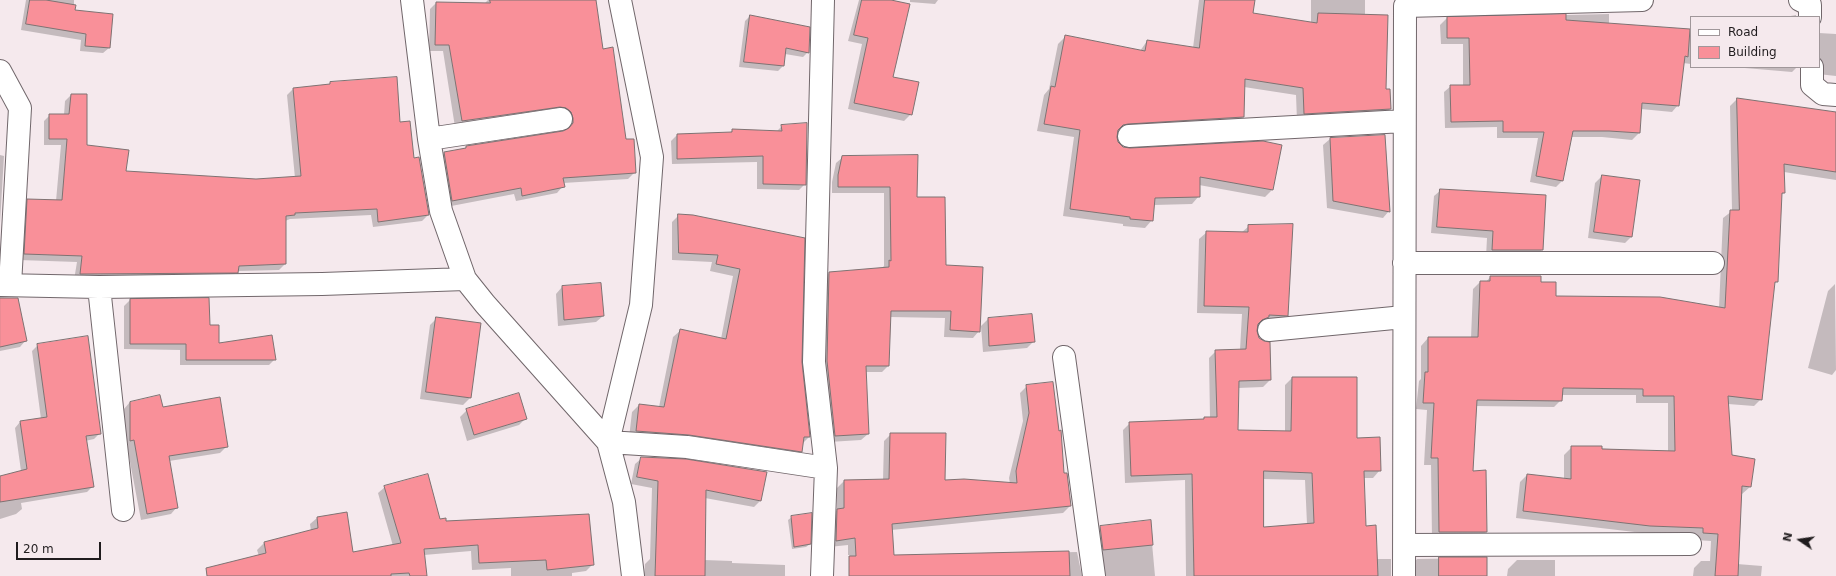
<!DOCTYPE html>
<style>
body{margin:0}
#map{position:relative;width:1836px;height:576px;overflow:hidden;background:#f5e9ed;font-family:"DejaVu Sans",sans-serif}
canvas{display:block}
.legend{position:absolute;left:1690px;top:16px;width:130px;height:52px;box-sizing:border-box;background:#f5e9ed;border:1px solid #a0979a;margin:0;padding:5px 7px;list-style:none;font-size:12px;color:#201c1e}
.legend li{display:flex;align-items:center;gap:8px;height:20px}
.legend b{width:20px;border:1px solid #a0979a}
.north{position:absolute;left:1780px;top:520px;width:40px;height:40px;-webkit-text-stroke:3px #f5e9ed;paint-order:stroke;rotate:283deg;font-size:11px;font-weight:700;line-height:16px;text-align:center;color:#201c1e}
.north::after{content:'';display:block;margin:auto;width:14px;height:18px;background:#201c1e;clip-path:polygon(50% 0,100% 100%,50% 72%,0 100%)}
.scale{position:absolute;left:16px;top:542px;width:85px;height:18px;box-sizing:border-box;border:2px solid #201c1e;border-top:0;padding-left:5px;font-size:12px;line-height:14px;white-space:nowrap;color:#201c1e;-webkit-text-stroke:3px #f5e9ed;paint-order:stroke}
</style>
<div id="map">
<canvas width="1836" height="576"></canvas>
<ul class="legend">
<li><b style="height:5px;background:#fff"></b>Road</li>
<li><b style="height:11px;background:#f99099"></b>Building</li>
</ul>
<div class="north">N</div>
<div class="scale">20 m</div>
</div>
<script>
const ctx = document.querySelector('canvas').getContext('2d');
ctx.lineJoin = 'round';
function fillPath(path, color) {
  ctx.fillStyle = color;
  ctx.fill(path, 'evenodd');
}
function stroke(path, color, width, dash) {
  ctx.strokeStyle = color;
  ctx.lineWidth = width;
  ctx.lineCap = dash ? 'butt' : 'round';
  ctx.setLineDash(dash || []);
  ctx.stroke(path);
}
fillPath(new Path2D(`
 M 26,0 L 74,0 L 74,11 L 109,48 L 103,53 L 80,51 L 81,40 L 21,30 Z
 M 488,0 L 595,0 L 602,50 L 635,172 L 628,179 L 563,183 L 563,186 L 557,193 L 516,201 L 514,194 L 446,207 L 438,160 L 444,153 L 463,150 L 466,147 L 566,131 L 567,124 L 455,127 L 443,51 L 429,51 L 430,9 L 436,3 L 484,4 Z
 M 859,0 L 886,0 L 892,77 L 911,114 L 904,121 L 848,109 L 862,44 L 848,41 Z
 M 910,0 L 938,0 L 935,4 L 910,2 Z
 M 1199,0 L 1254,0 L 1252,14 L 1311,23 L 1311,0 L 1365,0 L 1365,15 L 1390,109 L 1382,116 L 1297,121 L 1296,95 L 1244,87 L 1243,117 L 1236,124 L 1120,131 L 1117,132 L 1117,143 L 1123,148 L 1272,190 L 1265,197 L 1199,185 L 1199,196 L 1192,204 L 1154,205 L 1152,220 L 1145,228 L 1123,226 L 1123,224 L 1063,216 L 1074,137 L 1037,131 L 1044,95 L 1049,89 L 1058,44 L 1066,36 L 1140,51 L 1147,41 L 1193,48 Z
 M 1609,14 L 1609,24 L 1691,30 L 1691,64 L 1683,63 L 1678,105 L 1672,112 L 1641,109 L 1639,133 L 1632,140 L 1602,137 L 1570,137 L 1562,181 L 1556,187 L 1530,182 L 1538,138 L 1497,138 L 1497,127 L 1445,128 L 1444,92 L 1451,86 L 1463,86 L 1463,44 L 1441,44 L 1440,25 L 1447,18 Z
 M 1796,15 L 1796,17 L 1785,17 Z
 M 750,16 L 808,52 L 803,57 L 785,54 L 783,66 L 778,71 L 739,67 L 745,21 Z
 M 1819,33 L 1836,34 L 1836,76 L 1818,74 Z
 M 1733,67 L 1797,67 L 1792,72 Z
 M 330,83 L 399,123 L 413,159 L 428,215 L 422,221 L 373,227 L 371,215 L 290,219 L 285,221 L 285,264 L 279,270 L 237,271 L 231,278 L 74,280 L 77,262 L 19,260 L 22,206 L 28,200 L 56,201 L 61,145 L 44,145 L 44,121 L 50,115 L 64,115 L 65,101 L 71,95 L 86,146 L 125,172 L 256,180 L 295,178 L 287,95 L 293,89 L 328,86 Z
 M 1737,99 L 1836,113 L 1836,180 L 1784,172 L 1784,193 L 1781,195 L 1777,281 L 1774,284 L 1761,399 L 1754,406 L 1728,404 L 1731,456 L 1750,487 L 1742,494 L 1741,494 L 1737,564 L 1762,566 L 1761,576 L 1693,576 L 1694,568 L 1701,561 L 1710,561 L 1711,541 L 1696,540 L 1696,535 L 1643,533 L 1516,518 L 1520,482 L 1527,475 L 1564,479 L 1564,455 L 1572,447 L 1668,452 L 1668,403 L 1636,403 L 1636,395 L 1562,395 L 1561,400 L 1554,407 L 1475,406 L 1472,472 L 1486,532 L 1479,539 L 1432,539 L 1431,465 L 1424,465 L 1427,410 L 1416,409 L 1419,381 L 1421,379 L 1421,346 L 1428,338 L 1471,338 L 1473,289 L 1480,282 L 1486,282 L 1491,276 L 1539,283 L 1555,297 L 1719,308 L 1723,218 L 1732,211 L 1730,106 Z
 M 782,126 L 805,184 L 799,190 L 757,189 L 757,162 L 672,164 L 671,141 L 677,135 L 729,133 L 733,130 L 776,132 Z
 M 1384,136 L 1389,211 L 1383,218 L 1327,208 L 1323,145 L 1330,139 Z
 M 0,155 L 4,156 L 0,223 Z
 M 843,157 L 916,198 L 945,266 L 979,331 L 973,338 L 944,337 L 945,318 L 890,317 L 888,366 L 882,372 L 865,372 L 868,434 L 861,440 L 829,442 L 820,369 L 823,279 L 829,273 L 882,268 L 884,266 L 884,193 L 832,193 L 832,182 L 836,163 Z
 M 1602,176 L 1631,237 L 1625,243 L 1588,238 L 1595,183 Z
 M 1441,190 L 1545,195 L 1542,250 L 1535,257 L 1486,257 L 1487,238 L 1431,233 L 1434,196 Z
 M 679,215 L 804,239 L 800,362 L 809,437 L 802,444 L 801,451 L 794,458 L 629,438 L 632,412 L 639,405 L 659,407 L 673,337 L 681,330 L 721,339 L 733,276 L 710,271 L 712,262 L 672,260 L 672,222 Z
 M 1249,226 L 1287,315 L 1280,322 L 1257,326 L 1256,331 L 1270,380 L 1263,387 L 1238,388 L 1237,431 L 1285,432 L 1285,385 L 1292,378 L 1356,439 L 1380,470 L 1373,478 L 1363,478 L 1365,527 L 1377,559 L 1391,559 L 1391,576 L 1186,576 L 1185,480 L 1125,483 L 1123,430 L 1130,423 L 1202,420 L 1204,418 L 1210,418 L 1209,358 L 1216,351 L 1240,350 L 1242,314 L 1197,313 L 1199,239 L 1207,232 L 1241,233 ZM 1263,479 L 1305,480 L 1307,524 L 1263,528 Z
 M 1835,284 L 1836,370 L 1832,375 L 1808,368 L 1828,291 Z
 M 562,287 L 603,316 L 596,322 L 558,326 L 556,294 Z
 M 0,297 L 18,299 L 26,340 L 20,347 L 0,351 Z
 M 208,299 L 209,326 L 218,344 L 275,359 L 269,365 L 180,365 L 180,350 L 124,349 L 124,306 L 130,300 Z
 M 1031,315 L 1034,341 L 1027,348 L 983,352 L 981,326 L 988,319 Z
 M 437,318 L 480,324 L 470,398 L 463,405 L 420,399 L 430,325 Z
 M 38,345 L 100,433 L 94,439 L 85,441 L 93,486 L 87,492 L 21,503 L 22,509 L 16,514 L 0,519 L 0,477 L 21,471 L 15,428 L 20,422 L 41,419 L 32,351 Z
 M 1027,386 L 1063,474 L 1070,506 L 1063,513 L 891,530 L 893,556 L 1077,552 L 1082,576 L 849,576 L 850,555 L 848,555 L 848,545 L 829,547 L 831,517 L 837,510 L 837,488 L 844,481 L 883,480 L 884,441 L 891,434 L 944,481 L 1010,484 L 1009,478 L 1023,421 L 1020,393 Z
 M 130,402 L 162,408 L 227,446 L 220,453 L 169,461 L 177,507 L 171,514 L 141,520 L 127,446 L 124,447 L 124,409 Z
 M 467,410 L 526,418 L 519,425 L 467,441 L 460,417 Z
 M 642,458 L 760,501 L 754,507 L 705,498 L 704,560 L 732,561 L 732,563 L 785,565 L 785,576 L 644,576 L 645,564 L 650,559 L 652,488 L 631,484 L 635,464 Z
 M 385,487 L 440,520 L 593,564 L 586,571 L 572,573 L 572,576 L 511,576 L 511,568 L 472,570 L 471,551 L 424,555 L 426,576 L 217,576 L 259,556 L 257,550 L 264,543 L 311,531 L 310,524 L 317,518 L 352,553 L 393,546 L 378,493 Z
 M 792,517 L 810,544 L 806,547 L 792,549 L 788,520 Z
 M 1150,521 L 1155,576 L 1099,576 L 1093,534 L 1100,527 Z
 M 1486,558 L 1486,576 L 1410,576 L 1410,567 L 1417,559 Z
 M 1517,560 L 1555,560 L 1555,576 L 1507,576 L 1508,569 Z`), '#0003');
const building = new Path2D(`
 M 30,0 L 46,0 L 76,5 L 75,10 L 113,14 L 110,48 L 85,46 L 86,34 L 26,24 Z
 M 490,0 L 596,0 L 603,49 L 613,47 L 626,139 L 634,139 L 636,173 L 563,178 L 565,187 L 522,196 L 521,188 L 452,201 L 444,152 L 466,148 L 466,146 L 563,131 L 569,128 L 573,123 L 573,118 L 571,112 L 566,108 L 560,107 L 462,121 L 449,45 L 435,45 L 436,2 L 490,3 Z
 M 862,0 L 891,0 L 910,4 L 893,77 L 919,82 L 912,115 L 854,103 L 868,38 L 854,35 Z
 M 1205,0 L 1255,0 L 1253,13 L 1317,23 L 1318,13 L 1388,15 L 1386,89 L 1390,89 L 1391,109 L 1304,114 L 1303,88 L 1245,79 L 1244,117 L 1128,124 L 1123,125 L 1118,130 L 1117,137 L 1118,142 L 1123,147 L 1130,148 L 1263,141 L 1282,145 L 1273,190 L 1200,177 L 1200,197 L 1155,198 L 1153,221 L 1130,219 L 1130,217 L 1070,209 L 1080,130 L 1044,124 L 1051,86 L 1055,87 L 1065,35 L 1145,51 L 1147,40 L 1199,48 Z
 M 1566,14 L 1566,20 L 1690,29 L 1688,57 L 1685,56 L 1679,106 L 1642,103 L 1640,133 L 1609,131 L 1573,131 L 1563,181 L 1536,176 L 1544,132 L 1503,132 L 1503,121 L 1451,122 L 1450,85 L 1470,85 L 1469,38 L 1447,38 L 1447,17 Z
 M 750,15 L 810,27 L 809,53 L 786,48 L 784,66 L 744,62 Z
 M 397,77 L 400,122 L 410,121 L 414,158 L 419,157 L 429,215 L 378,222 L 377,209 L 295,213 L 295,215 L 286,216 L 286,264 L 239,266 L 238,273 L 80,274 L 82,256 L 24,254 L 27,199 L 62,200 L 67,139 L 49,139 L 49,114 L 69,114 L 71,94 L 87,94 L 87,145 L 129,150 L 126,171 L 256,179 L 301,176 L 293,88 L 330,84 L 330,82 Z
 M 1737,98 L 1836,112 L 1836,172 L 1784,164 L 1785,193 L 1782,193 L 1778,282 L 1775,282 L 1762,400 L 1728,396 L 1732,455 L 1755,459 L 1751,487 L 1742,486 L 1738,576 L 1715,576 L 1718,534 L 1703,533 L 1703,528 L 1650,526 L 1523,511 L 1527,474 L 1571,479 L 1571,446 L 1602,446 L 1602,449 L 1675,451 L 1674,396 L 1643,396 L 1643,389 L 1563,388 L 1562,401 L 1477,400 L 1473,471 L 1486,470 L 1487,532 L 1439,532 L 1438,458 L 1431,458 L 1434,403 L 1423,403 L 1425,372 L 1428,372 L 1428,337 L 1478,337 L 1480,281 L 1490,281 L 1490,276 L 1541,276 L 1541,282 L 1556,282 L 1556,296 L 1660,297 L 1725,308 L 1730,210 L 1739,210 Z
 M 807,123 L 806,185 L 763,184 L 763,156 L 677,159 L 677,134 L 732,132 L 732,129 L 782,131 L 781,125 Z
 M 1385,135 L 1390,212 L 1333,201 L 1330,138 Z
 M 918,155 L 917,197 L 945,197 L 946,265 L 983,267 L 980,332 L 950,330 L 951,311 L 891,311 L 889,366 L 866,366 L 869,434 L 835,436 L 827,361 L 829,272 L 889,267 L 889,260 L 891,261 L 890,187 L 838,187 L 838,175 L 842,156 Z
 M 1602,175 L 1640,180 L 1632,237 L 1594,232 Z
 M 1440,189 L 1546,195 L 1543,250 L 1492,250 L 1493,231 L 1437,227 Z
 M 678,214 L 693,215 L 805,238 L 802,362 L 810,437 L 804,437 L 802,452 L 689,435 L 636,431 L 639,404 L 664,407 L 680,329 L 726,339 L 740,269 L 716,264 L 718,255 L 679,253 Z
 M 1293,224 L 1288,316 L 1269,315 L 1269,317 L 1262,320 L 1258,324 L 1257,331 L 1259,338 L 1264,341 L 1270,342 L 1271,380 L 1239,381 L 1238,430 L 1291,431 L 1292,377 L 1357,377 L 1357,438 L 1380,437 L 1381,471 L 1364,471 L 1366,526 L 1376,525 L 1378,576 L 1194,576 L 1192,474 L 1131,476 L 1129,422 L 1204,419 L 1204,417 L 1217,417 L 1215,350 L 1246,349 L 1249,307 L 1204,306 L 1206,231 L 1248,232 L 1248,225 ZM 1264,471 L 1312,473 L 1314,523 L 1264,527 Z
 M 601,283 L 604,316 L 564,320 L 562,286 Z
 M 0,298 L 18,298 L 27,341 L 0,347 Z
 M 209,298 L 210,325 L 219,325 L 219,343 L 272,335 L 276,360 L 186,360 L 186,344 L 130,344 L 130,299 Z
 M 1032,314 L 1035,342 L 989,346 L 988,318 Z
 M 436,317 L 481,323 L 471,398 L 426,392 Z
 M 88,336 L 101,434 L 86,436 L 94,487 L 0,502 L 0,476 L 27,469 L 20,421 L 47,417 L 37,344 Z
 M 1053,382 L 1059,431 L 1061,430 L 1064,473 L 1067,473 L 1071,506 L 892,524 L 894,555 L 1069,551 L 1070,576 L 849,576 L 849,556 L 856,556 L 855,538 L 836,541 L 837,509 L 844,508 L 844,480 L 889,479 L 890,433 L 946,433 L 945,480 L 964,479 L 1017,483 L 1016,471 L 1029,413 L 1026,385 Z
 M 519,393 L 527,419 L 474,435 L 466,409 Z
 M 160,395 L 163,407 L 220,397 L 228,447 L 169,456 L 178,508 L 147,514 L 134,440 L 130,441 L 130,402 Z
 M 641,457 L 686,459 L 767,472 L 761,501 L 706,490 L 705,576 L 655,576 L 658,481 L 637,477 Z
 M 428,474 L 440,519 L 446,518 L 446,521 L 589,514 L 594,565 L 547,570 L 546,560 L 479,563 L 478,545 L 424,549 L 427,576 L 410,576 L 409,573 L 391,574 L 391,576 L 207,576 L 206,568 L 266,553 L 264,542 L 318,528 L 317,517 L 347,512 L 353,552 L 401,543 L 384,486 Z
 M 812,513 L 811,544 L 794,547 L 791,516 Z
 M 1151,520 L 1153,545 L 1103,550 L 1100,526 Z
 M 1439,557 L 1487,557 L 1487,576 L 1439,576 Z`);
fillPath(building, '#f99099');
stroke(building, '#7e7272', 1);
const street = new Path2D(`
 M 412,0 L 429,139 L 441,211 L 465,279 L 485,304 L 608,442 L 624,502 L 633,576
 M 620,0 L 652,157 L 641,305 L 608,442 L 687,447 L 826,468
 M 1800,0 L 1810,5 L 1810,17
 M 1812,67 L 1812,85 L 1823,94 L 1836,95
 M 0,71 L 20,108 L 10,285
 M 1129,136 L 1404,121
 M 429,139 L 561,119
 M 1404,263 L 1713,263
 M 0,285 L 99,287 L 322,284 L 465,279
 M 99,287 L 123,510
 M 1269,330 L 1404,317
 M 1064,357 L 1094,576
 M 1405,545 L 1690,544
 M 822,576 L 826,468 L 814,362 L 823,0
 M 1404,576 L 1405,6 L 1642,0`);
stroke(street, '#71676b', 24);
stroke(street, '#fff', 22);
</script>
